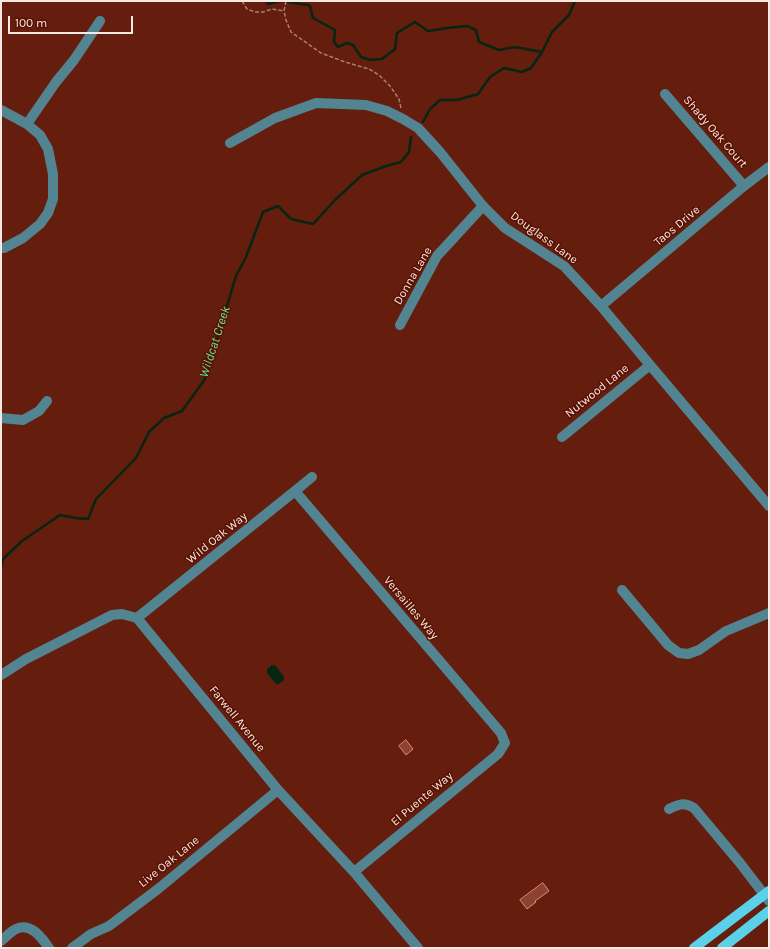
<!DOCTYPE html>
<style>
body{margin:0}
#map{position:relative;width:770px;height:949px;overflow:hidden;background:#651d0d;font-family:Karla,sans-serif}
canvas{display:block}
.frame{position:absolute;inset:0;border:2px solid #f9e7e2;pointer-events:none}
.scale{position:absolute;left:8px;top:16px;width:125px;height:18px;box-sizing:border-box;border:2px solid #f9e7e2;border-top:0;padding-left:5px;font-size:12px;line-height:14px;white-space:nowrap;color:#f9e7e2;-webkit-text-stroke:3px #591102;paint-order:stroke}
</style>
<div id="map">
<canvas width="770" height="949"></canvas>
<div class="frame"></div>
<div class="scale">100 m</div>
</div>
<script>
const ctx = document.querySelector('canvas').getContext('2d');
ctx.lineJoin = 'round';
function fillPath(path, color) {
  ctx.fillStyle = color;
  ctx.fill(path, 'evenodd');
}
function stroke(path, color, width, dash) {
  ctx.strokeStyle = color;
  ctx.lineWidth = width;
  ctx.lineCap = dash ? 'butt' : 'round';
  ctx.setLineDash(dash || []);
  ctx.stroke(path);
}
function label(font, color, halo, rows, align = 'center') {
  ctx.font = font + ' Karla,sans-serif';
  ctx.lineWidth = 3;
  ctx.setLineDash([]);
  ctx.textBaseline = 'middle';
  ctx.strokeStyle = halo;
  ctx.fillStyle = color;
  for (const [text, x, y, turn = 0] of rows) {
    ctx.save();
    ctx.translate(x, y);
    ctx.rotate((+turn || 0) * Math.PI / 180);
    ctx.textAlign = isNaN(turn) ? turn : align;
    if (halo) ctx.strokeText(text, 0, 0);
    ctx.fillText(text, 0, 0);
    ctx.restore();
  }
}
fillPath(new Path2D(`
 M 272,665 L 276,666 L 284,677 L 284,680 L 279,684 L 276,684 L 267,673 L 267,669 Z`), '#062512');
stroke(new Path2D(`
 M 266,1 L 268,4 L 280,1
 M 282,1 L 308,5 L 310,6 L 313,18 L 335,30 L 334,42 L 338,47 L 347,43 L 353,45 L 361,57 L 370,60 L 382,59 L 395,49 L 397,33 L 415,22 L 428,31 L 447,28 L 467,26 L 476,30 L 479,42 L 499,50 L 515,47 L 542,52
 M 423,122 L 430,109 L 440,100 L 457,100 L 478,94 L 490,77 L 504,68 L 522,72 L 531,68 L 542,52 L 552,32 L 569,15 L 575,1
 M 1,567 L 3,559 L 22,541 L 60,515 L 76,518 L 88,519 L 96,499 L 136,458 L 149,432 L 164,418 L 182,411 L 205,379 L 236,276 L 246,257 L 263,212 L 278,206 L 291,219 L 313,224 L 335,200 L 362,175 L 386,166 L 401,162 L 409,152 L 411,137`), '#062512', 2.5);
const building = new Path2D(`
 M 406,740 L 413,749 L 406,755 L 399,746 Z
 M 543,883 L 549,891 L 535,901 L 536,902 L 527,909 L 520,900 Z`);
fillPath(building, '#8d4231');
stroke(building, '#e08c79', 1);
stroke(new Path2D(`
 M 242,1 L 247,9 L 255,12 L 263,12 L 272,9 L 284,11
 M 286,1 L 284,11 L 286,20 L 291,32 L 321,53 L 345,62 L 369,69 L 379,75 L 390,86 L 399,99 L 401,108`), '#ac7e73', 1.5, [4, 2]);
stroke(new Path2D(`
 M 665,94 L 744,186
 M 1,110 L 27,124 L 40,135 L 48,149 L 53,174 L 53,199 L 48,213 L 40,224 L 23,238 L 4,248 L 1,248
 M 27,124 L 56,82 L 74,60 L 100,21
 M 230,143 L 275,118 L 316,103 L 366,105 L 387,111 L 403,119 L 418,128 L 440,152 L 483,206 L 505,228 L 564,266 L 601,306 L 650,365 L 769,506
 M 601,306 L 744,186 L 769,167
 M 400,325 L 437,256 L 483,206
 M 1,418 L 23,420 L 39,411 L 47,401
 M 562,437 L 650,365
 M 295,491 L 501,733 L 505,743 L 498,754 L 354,872
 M 622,590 L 668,645 L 679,653 L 688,654 L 699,650 L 726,631 L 769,613
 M 137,618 L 295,491 L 312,477
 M 1,675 L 26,659 L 112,615 L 122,614 L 137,618 L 278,790 L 354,872 L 418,948
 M 669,809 C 679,804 684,802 694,808 L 740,863 L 769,901
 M 1,941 C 6,937 11,931 16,929 C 31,922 42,938 49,948
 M 72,948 L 91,934 L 109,926 L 158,889 L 278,790`), '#528591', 10);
stroke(new Path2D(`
 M 694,948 L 769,891
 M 722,948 L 769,911`), '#5bd0e9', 10);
label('12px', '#f9e7e2', '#591102', [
 ["Shady Oak Court",715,132,49],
 ["Taos Drive",677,226,-40],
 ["Douglass Lane",544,238,36],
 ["Donna Lane",413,276,-60],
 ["Nutwood Lane",597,391,-39],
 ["Wild Oak Way",217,538,-39],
 ["Versailles Way",411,608,50],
 ["Farwell Avenue",237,719,51],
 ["El Puente Way",422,799,-40],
 ["Live Oak Lane",169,862,-39]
]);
label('italic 13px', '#66e597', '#591102', [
 ["Wildcat Creek",215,342,-72]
]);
</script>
